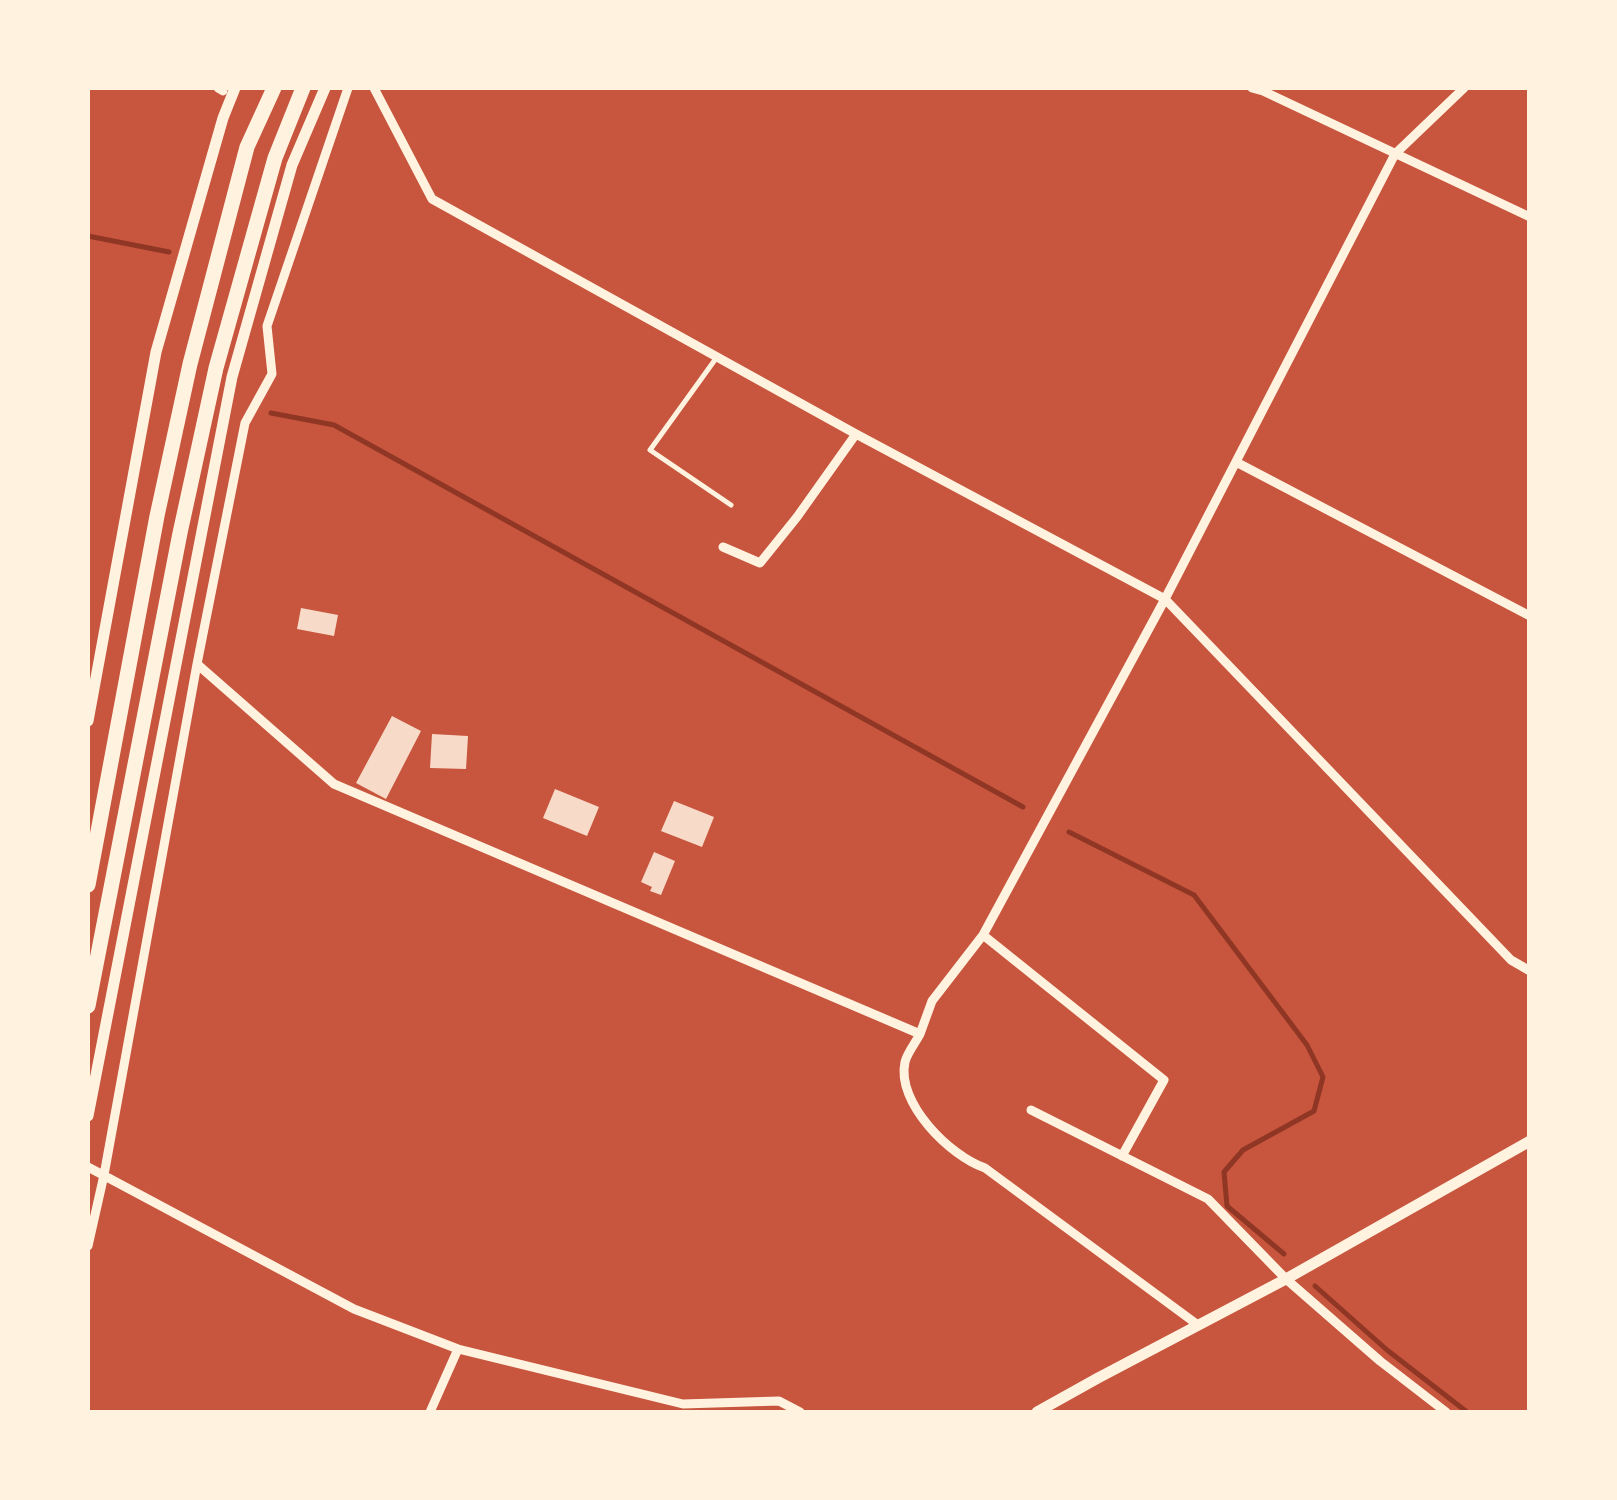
<!DOCTYPE html>
<style>
body{margin:0}
#map{position:relative;width:1617px;height:1500px;overflow:hidden;background:#c8553d;font-family:"Exo 2",sans-serif}
canvas{display:block}
.frame{position:absolute;inset:0;border:90px solid #fff3e0;pointer-events:none}
</style>
<div id="map">
<canvas width="1617" height="1500"></canvas>
<div class="frame"></div>
</div>
<script>
const ctx = document.querySelector('canvas').getContext('2d');
ctx.lineJoin = 'round';
function stroke(path, color, width, dash) { ctx.strokeStyle = color; ctx.lineWidth = width; ctx.lineCap = dash ? 'butt' : 'round'; ctx.setLineDash(dash || []); ctx.stroke(path); }
function fill(path, color) { ctx.fillStyle = color; ctx.fill(path, 'evenodd'); }
const stream = new Path2D(`
 M88 236 169 252
 M271 413 334 425 1023 807
 M1069 832 1194 895 1307 1045 1323 1077 1314 1111 1243 1150 1224 1172 1227 1206 1284 1254
 M1315 1286 1387 1350 1467 1412`);
const building = new Path2D(`
 M301 608 338 615 334 636 297 629Z
 M392 716 421 731 386 799 356 783Z
 M432 734 468 736 466 769 430 768Z
 M555 789 599 807 587 836 543 818Z
 M674 801 714 817 702 847 661 831Z
 M654 852 675 861 661 895 650 891 652 887 641 882Z`);
const service = new Path2D(`
 M717 357 650 450 731 505`);
const minor = new Path2D(`
 M218 88 223 91
 M374 88 432 199 856 434 1165 599 1511 960 1530 971
 M1252 88 1263 91 1530 217
 M1236 462 1530 616
 M723 547 760 563 797 517 856 434
 M197 664 334 784 920 1034C916 1042 907 1053 905 1062 896 1103 950 1156 985 1168L1198 1325
 M983 935 1164 1080 1122 1156
 M920 1034 932 1001 983 935 1165 599 1395 154 1464 88
 M1031 1110 1208 1199 1286 1279 1380 1361 1446 1412
 M88 1167 354 1309 458 1349 683 1404 779 1401 800 1412
 M88 1246 104 1175 197 664 245 423 272 374 267 326 348 88
 M430 1412 458 1349`);
const tertiary = new Path2D(`
 M88 721 156 352 223 118 235 88
 M88 1116 232 377 292 165 325 88
 M1037 1412 1098 1378 1286 1279 1530 1141`);
const trunk = new Path2D(`
 M88 885 157 516 190 364 247 147 274 88
 M88 1006 180 533 216 368 275 158 303 88`);
stroke(stream, '#8f3625', 5);
fill(building, '#f7dbc8');
stroke(service, '#fff3e0', 5);
stroke(minor, '#fff3e0', 9);
stroke(tertiary, '#fff3e0', 11);
stroke(trunk, '#fff3e0', 15);
</script>
